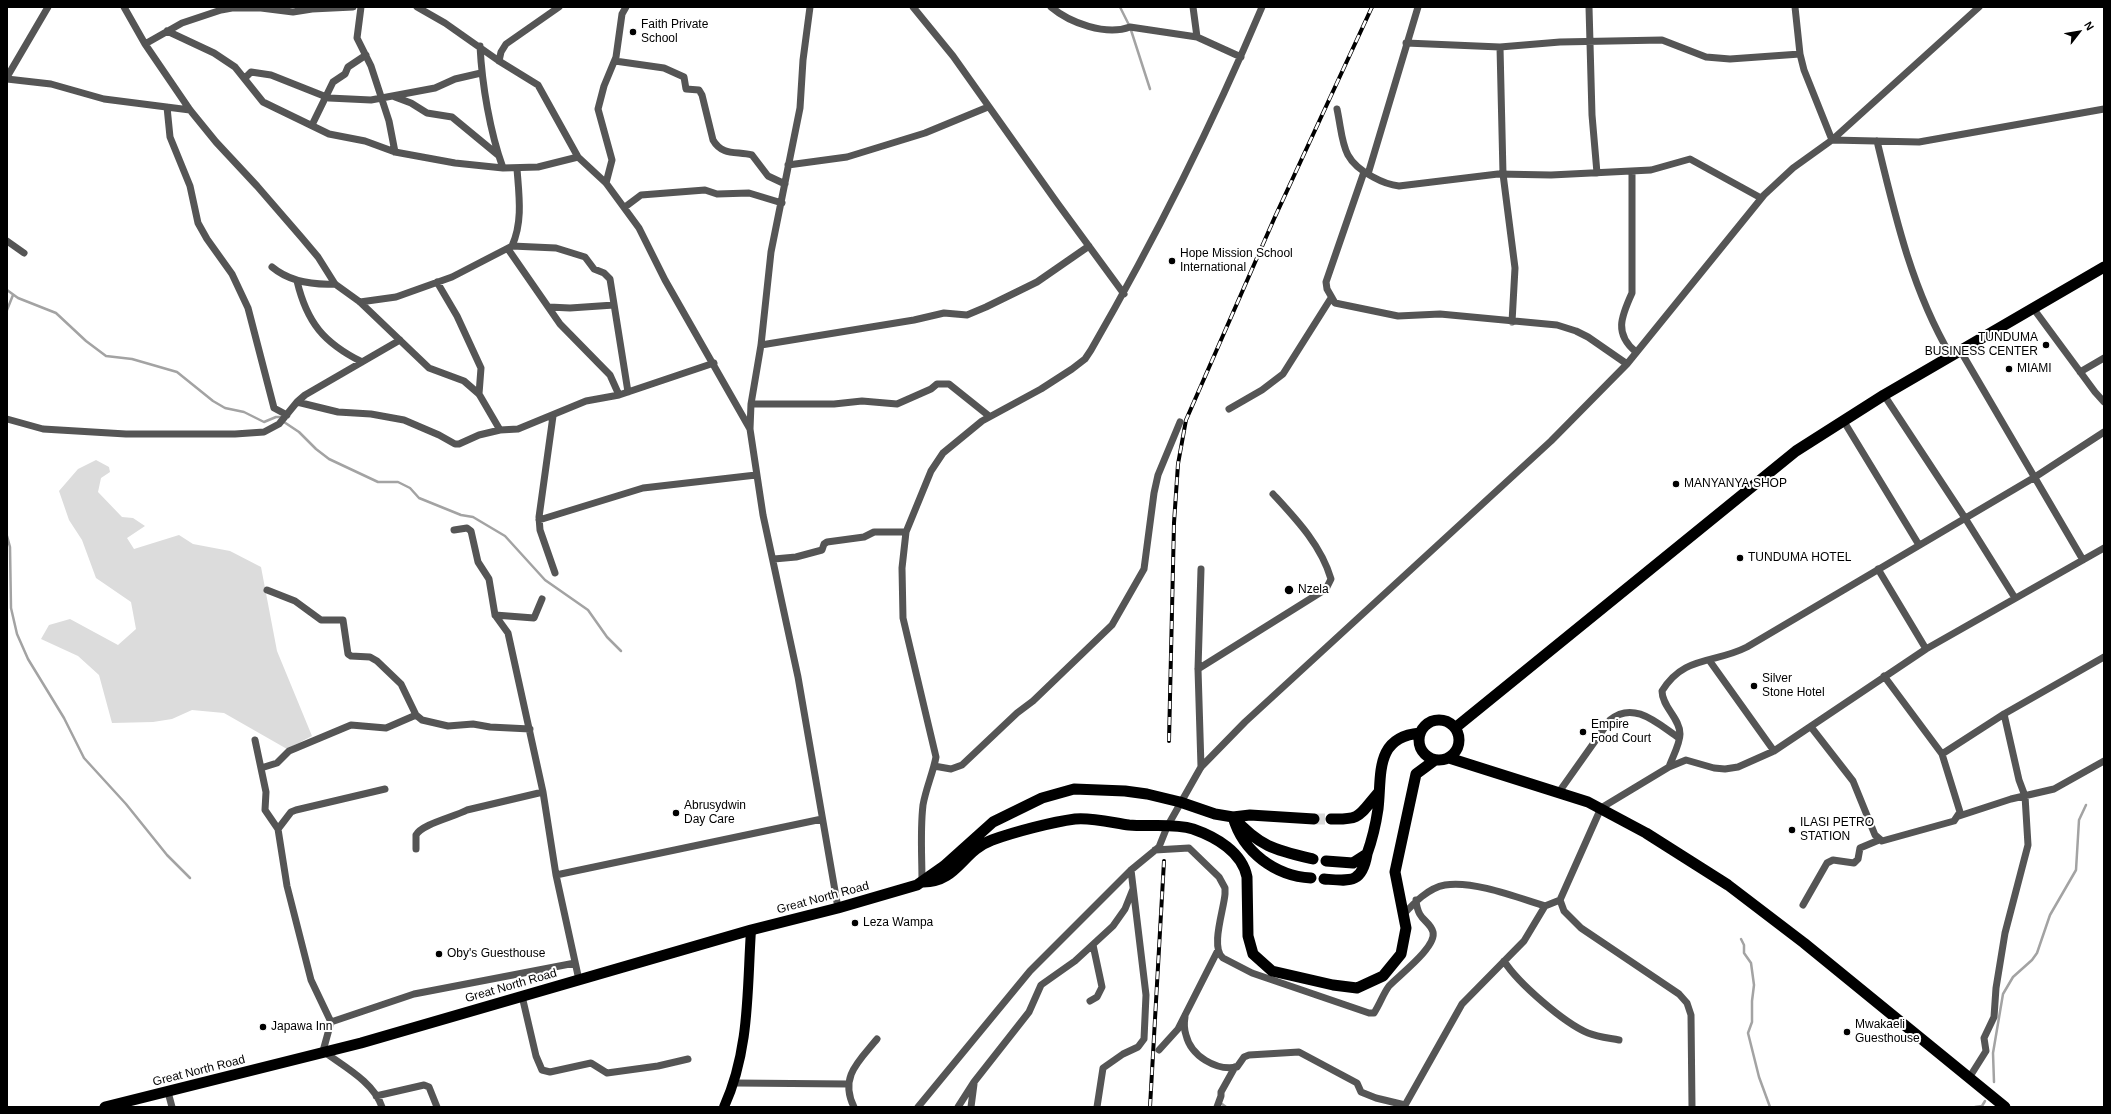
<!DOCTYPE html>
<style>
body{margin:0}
#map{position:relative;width:2111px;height:1114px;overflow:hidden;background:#fff;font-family:Arial,sans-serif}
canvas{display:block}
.frame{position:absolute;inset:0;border:8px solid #000;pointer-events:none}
.north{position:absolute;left:2059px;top:12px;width:40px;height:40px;-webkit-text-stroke:3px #fff;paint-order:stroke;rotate:59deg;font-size:11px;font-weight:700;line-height:16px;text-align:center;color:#000}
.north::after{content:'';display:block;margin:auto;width:14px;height:18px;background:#000;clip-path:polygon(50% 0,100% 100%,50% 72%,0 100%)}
</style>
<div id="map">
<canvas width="2111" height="1114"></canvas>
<div class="frame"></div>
<div class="north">N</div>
</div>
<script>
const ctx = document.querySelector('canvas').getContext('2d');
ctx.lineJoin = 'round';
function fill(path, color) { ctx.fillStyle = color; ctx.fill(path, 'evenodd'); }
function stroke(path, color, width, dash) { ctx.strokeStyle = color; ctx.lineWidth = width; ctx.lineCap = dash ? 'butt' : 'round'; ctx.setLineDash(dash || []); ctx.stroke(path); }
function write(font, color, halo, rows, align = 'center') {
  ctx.font = font + ' Arial,sans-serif'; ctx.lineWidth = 4; ctx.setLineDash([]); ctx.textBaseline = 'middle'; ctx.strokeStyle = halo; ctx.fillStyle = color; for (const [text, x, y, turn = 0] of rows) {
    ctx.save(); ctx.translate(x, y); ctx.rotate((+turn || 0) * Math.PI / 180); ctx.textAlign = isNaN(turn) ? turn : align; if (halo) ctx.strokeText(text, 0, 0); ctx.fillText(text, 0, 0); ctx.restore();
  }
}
const green = new Path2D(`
 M96 460 109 467 110 472 101 478 98 492 122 517 133 518 145 526 127 538 134 549 179 535 193 544 230 551 261 567 277 651 312 736 287 749 224 713 192 710 172 719 153 722 112 723 99 675 78 656 41 639 49 625 70 619 118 645 136 629 131 602 96 578 82 540 69 520 59 491 78 469Z`);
const stream = new Path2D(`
 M1120 7 1130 27 1150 89
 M7 290 18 298 56 313 86 341 106 356 132 359 177 372 213 401 225 408 244 412 264 422 276 417H281
 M7 310 13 295
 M284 422 299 432 316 449 329 459 378 482H398L410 488 419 498 461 515 473 517 505 536 545 580 588 610 607 637 621 651
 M7 536 10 547 11 608 17 634 28 659 64 718 84 758 126 804 167 855 190 878
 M1741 939 1744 945V953L1751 963 1754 985 1752 1001V1022L1748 1033 1759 1077 1770 1107
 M1994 1082 1993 1053 2003 994 2013 977 2032 960 2037 953 2050 915 2076 870 2079 820 2086 805
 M1222 1104 1226 1107
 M1975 1107 1982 1106 1985 1101`);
const trunkTunnel = new Path2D(`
 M1314 819H1331`);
const minor = new Path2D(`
 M124 7 145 44 190 110 216 142 257 186 302 238 318 257 335 284 360 302 429 368 464 381 479 394 500 430 518 429 586 401 619 395 714 363
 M361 7 357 38 371 66 389 121 395 152
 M417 7 445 23 499 61 538 85 578 157 606 183 639 228 665 280 750 429
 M810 7 803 60 800 108 771 252 761 345 751 404 750 429 763 515 798 677 838 908
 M913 7 953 56 1058 204 1124 294
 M1051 7C1070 23 1106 36 1130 27L1197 37
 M1193 7 1197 37 1241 57
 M1589 7 1592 115 1597 173
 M1795 7 1800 54 1804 70 1832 140 1919 142 2104 109
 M167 31 214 53 235 67 263 102 329 134 365 141 395 152 455 163 503 168 538 167 578 157
 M1406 43 1500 47 1560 42 1662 40 1706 57 1730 59 1800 54
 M145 44 182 23 221 10 232 8H261L293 12 312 9 353 7
 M480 46C482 85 490 132 503 168
 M1500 47 1503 174 1515 268 1512 322
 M499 61 501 52 506 44 559 7
 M615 61 664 68 684 77 686 89 699 90 702 95 713 140C722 156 737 151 752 155L768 176 785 184
 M7 77 48 7
 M245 78 251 72 271 75 329 98 371 100 435 88 455 79 481 73
 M7 79 51 84 104 99 190 110
 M395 97 411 103 427 113 452 117 498 155
 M167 107 170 137 190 186 198 223 207 239 232 274 248 308 274 408 287 415
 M1337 109C1344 142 1340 160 1373 177 1382 182 1389 185 1399 186L1498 174 1551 175 1651 170 1690 159 1761 198
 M312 125 333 82 345 74 348 67 366 55
 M1877 141C1895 216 1912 290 1951 356
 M788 165 847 157 925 133 988 107
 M1632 171V293C1621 317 1614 334 1636 352
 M1364 172 1326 282 1327 289 1335 303 1398 316 1440 314 1557 325 1576 331 1588 337 1627 364
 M1368 174 1418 7
 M606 183 612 160 598 109 604 86 616 57 622 14 626 7
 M625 207 641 195 705 190 717 194 749 193 782 203
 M7 241 24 253
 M512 246 556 248 585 257 594 269 604 273 610 279 628 392
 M508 249 560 324 610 375 619 395
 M272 267C290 282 313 285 335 284
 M297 281C307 323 324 343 362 362
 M437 282 457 316 481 368 479 394
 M360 302 396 297 452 277 512 246C523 222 519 195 517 169
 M549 307 570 308 614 305
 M2033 308 2095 392 2104 402
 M761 345 914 320 944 313 967 315 986 307 1037 282 1089 246
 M1960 350 2083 560
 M2080 372 2104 358
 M1884 395 1965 518 2015 598
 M297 402 338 412 371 414 404 420 439 435 455 444H459L479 435 500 430
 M751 404H834L862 401 897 404 931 389 937 384H949L989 416
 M1229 409 1262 390 1283 374 1331 298
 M553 416 539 517 540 530 555 573
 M7 419 43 429 126 434H235L264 432 279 424 297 402 305 395 400 340
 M1843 420 1919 545
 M539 520 643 488 756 475
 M454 530 467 528 471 531 478 562 489 579 495 615 508 633 543 792 556 875 579 980
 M774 559 796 557 822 550 824 544 827 542 864 537 874 532H906
 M1201 569 1198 669 1201 767
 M1878 569 1926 649
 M267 590 295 601 321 620H343L348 654 351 656 370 657 377 661 401 684 416 715 422 720 448 726 473 724 490 727 530 729
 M495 615 534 618 542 599
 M1709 660 1774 751
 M1198 669 1326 589 1331 579C1321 545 1296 519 1273 494
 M1811 727 1853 781 1875 835 1882 841 1954 821 1960 812 1942 754 1884 676
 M255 740 266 792 265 810 278 829 287 886 311 980 331 1022 323 1051C343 1066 374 1082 382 1107
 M1942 754 2004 714 2104 657
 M934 766 951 769 962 765 1017 713 1033 701 1112 625 1144 569 1154 493 1158 475 1180 422
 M1669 767C1672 758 1680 744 1680 734 1680 718 1662 707 1662 691 1684 655 1714 664 1747 647L2035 477 2104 432
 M261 768 277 763 289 751 351 725 386 728 416 715
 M1559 792 1610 720C1634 700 1658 724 1679 738
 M1959 816 2011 799 2054 789 2104 761
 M278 829 291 812 296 810 385 789
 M416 849V835C422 824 454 817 467 810L543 792
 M1155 850 1189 848 1219 877 1225 888V894C1224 909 1210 948 1223 958L1252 973 1369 1013H1374C1380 1004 1383 994 1389 986 1398 976 1437 947 1433 932 1429 919 1418 922 1416 900
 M556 875 822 819
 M922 882C922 857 920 830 923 805 926 788 933 773 936 757L903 618 902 568 906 532 931 471 943 453 982 421 1041 389 1072 369 1085 359 1091 350C1155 239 1212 125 1262 7
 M1803 905 1827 863 1833 860 1854 863 1858 859 1860 848 1879 840
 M1403 915C1414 903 1428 888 1445 885 1473 880 1519 898 1545 906
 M1504 961C1518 983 1564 1023 1588 1033 1598 1037 1609 1038 1619 1040
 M522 996 536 1056 542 1070 550 1072 591 1063 607 1073 658 1066 688 1059
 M1090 1001 1097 997 1102 987 1093 945
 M1185 1017C1184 1023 1184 1029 1186 1035 1191 1056 1216 1071 1237 1067L1244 1057 1249 1055 1299 1052 1357 1083 1361 1092 1376 1098 1405 1105
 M331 1022 414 994 575 963
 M1159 1050 1178 1029 1217 952
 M1969 1078 1986 1051 1984 1038 1994 1017 1996 988 2005 933 2028 845 2025 796 2019 780 2004 714
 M735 1083 848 1084
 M168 1092 172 1107
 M376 1096 424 1085 429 1087 437 1107
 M854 1107C839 1077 859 1061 877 1039
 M918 1107 1030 971 1131 870 1159 847 1167 827 1201 767 1245 722 1551 441 1627 364 1764 195 1793 168 1832 140 1979 7
 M958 1107 974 1082 1029 1012 1041 985 1075 961 1113 926 1125 909 1133 889
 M971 1107 974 1084
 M1097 1107 1103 1068 1123 1054 1138 1047 1144 1039 1146 995 1131 870
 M1217 1107 1221 1096V1092L1235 1067
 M1404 1107 1462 1004 1524 941 1545 906 1560 900
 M1692 1107 1691 1015 1687 1003 1679 994 1581 928 1564 911 1560 900 1601 808 1669 767 1686 760 1714 768 1725 769 1738 767 1774 751 1926 649 2104 548`);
const primary = new Path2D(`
 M724 1107C750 1050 747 990 751 930`);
const trunk = new Path2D(`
 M1419 740a20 20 0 1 1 40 0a20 20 0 1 1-40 0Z
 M1455 728 1796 451 1884 395 2104 267
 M1449 758 1588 802 1646 833 1728 885 1804 943 2005 1107
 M1331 819C1362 820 1359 815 1378 793
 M1326 861 1353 863 1367 854C1372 840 1376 823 1378 809 1382 775 1374 737 1420 733
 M1311 878C1275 876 1243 852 1233 817L1250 815 1314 819
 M1324 879C1350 881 1362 884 1367 854
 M922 882C957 883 962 851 992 840 1014 832 1052 822 1075 819 1090 817 1114 823 1129 825 1150 827 1173 823 1193 829 1216 837 1242 852 1247 877L1248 936 1253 954 1272 971 1333 985 1357 988 1383 976 1401 954 1406 928 1395 872 1416 774 1435 760
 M105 1107 361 1043 751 930 838 908 917 885 944 866 993 822 1042 798 1074 789 1125 791 1147 794 1180 802 1215 814 1233 817C1260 847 1275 850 1313 859`);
const rail = new Path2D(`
 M1169 741 1174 523 1178 464 1186 420 1274 219 1372 7
 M1150 1107 1164 861`);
const markers = [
 [633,32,4,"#000"],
 [1172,261,4,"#000"],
 [2046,345,4,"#000"],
 [2009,369,4,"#000"],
 [1676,484,4,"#000"],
 [1740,558,4,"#000"],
 [1289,590,5,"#000"],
 [1754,686,4,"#000"],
 [1583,732,4,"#000"],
 [676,813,4,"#000"],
 [1792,830,4,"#000"],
 [855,923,4,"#000"],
 [439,954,4,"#000"],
 [263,1027,4,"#000"],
 [1847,1032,4,"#000"]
];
const poiNames = [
 ["Faith Private",641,25],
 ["School",641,39],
 ["Hope Mission School",1180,254],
 ["International",1180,268],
 ["TUNDUMA",2038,338,"right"],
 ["BUSINESS CENTER",2038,352,"right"],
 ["MIAMI",2017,369],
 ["MANYANYA SHOP",1684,484],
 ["TUNDUMA HOTEL",1748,558],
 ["Nzela",1298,590],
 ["Silver",1762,679],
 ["Stone Hotel",1762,693],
 ["Empire",1591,725],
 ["Food Court",1591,739],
 ["Abrusydwin",684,806],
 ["Day Care",684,820],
 ["ILASI PETRO",1800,823],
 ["STATION",1800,837],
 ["Leza Wampa",863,923],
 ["Oby's Guesthouse",447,954],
 ["Mwakaeli",1855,1025],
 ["Guesthouse",1855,1039],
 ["Japawa Inn",271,1027]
];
const streetNames = [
 ["Great North Road",823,898,-15],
 ["Great North Road",511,986,-16],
 ["Great North Road",199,1071,-14]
];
fill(green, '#dcdcdc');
stroke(stream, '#a3a3a3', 2.5);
stroke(trunkTunnel, '#d9d9d9', 11, [11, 5.5]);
stroke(minor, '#555', 7);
stroke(primary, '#000', 10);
stroke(trunk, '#000', 11);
stroke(rail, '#000', 4);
stroke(rail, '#fff', 2.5, [8]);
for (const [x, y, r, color] of markers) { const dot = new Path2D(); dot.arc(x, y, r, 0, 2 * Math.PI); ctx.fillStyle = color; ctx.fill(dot); stroke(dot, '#fff', 1.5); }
write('12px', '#000', '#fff', poiNames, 'left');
write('12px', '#000', '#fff', streetNames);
</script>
